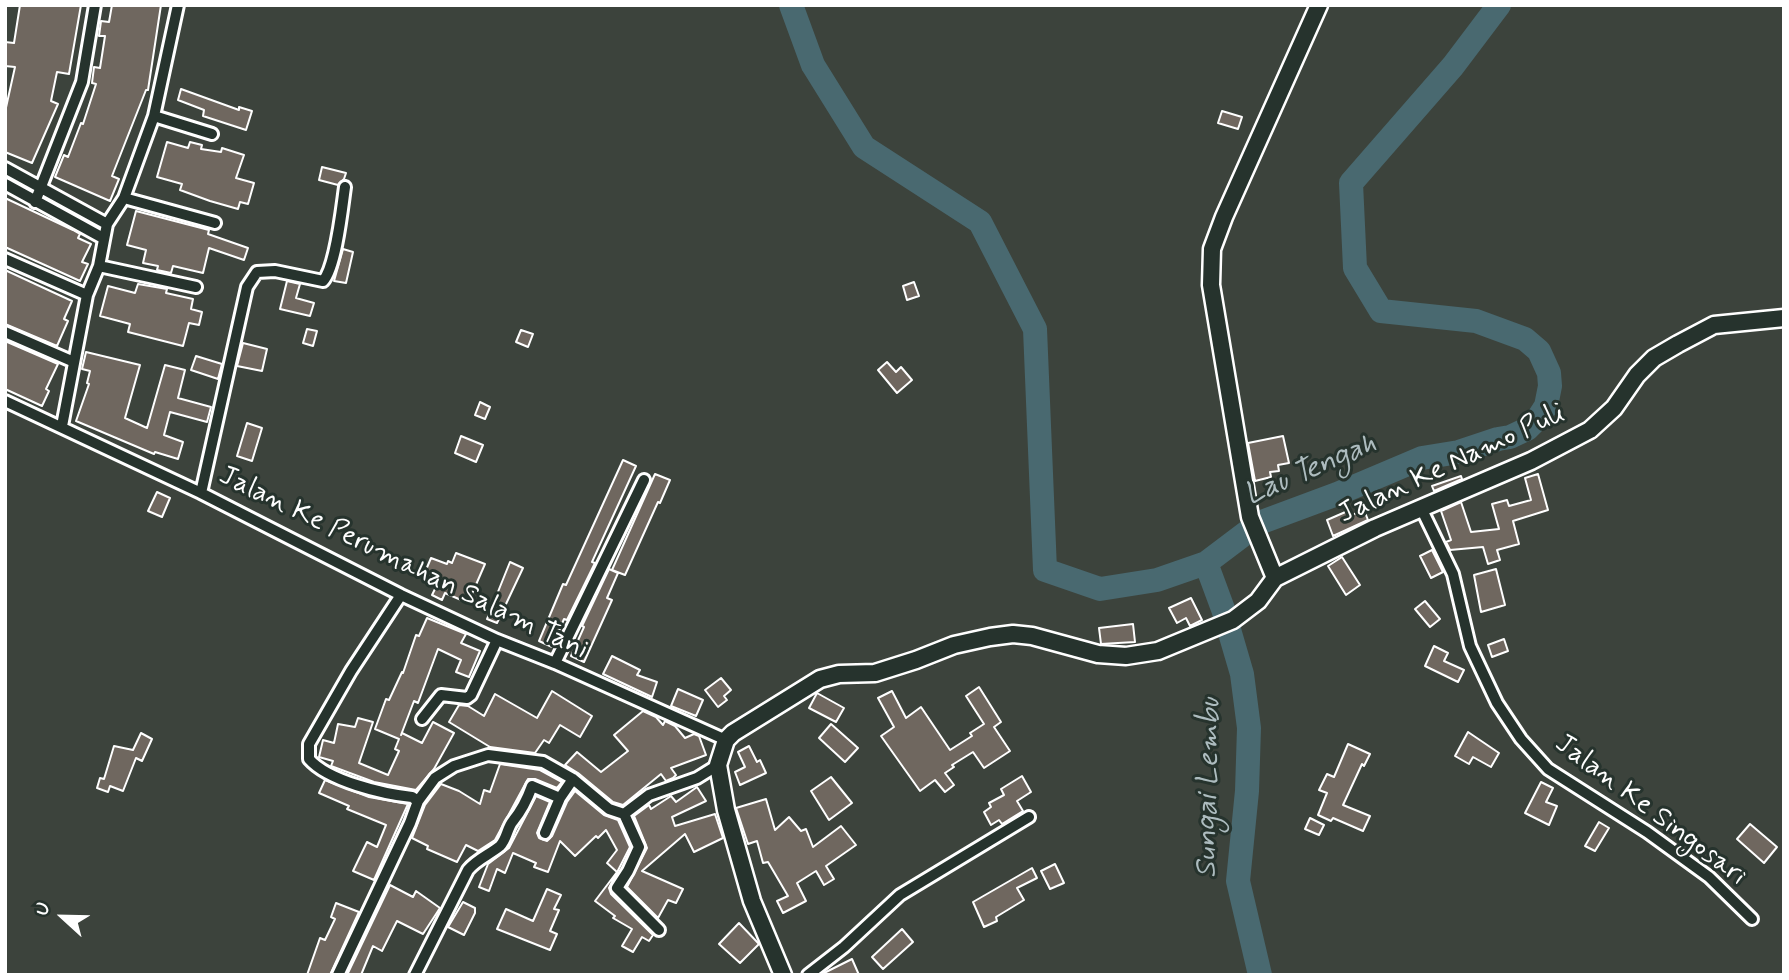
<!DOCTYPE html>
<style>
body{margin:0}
#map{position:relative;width:1789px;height:980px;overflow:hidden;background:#3c433c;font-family:Mynerve,sans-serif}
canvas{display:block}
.frame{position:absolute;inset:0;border:7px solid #fff;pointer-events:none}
.north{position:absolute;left:28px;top:882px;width:70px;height:70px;-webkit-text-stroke:5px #26332d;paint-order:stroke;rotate:292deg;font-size:19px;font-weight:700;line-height:28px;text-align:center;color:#fff}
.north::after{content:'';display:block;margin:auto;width:24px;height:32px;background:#fff;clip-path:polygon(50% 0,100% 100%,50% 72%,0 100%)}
</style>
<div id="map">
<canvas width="1789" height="980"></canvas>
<div class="frame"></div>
<div class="north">U</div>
</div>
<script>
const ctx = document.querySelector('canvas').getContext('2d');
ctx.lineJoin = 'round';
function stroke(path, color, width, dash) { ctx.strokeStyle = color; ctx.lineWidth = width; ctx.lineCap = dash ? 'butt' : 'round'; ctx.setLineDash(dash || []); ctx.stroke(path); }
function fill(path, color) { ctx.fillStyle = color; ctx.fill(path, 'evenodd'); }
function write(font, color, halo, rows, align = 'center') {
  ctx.font = font + ' Mynerve,sans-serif'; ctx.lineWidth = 6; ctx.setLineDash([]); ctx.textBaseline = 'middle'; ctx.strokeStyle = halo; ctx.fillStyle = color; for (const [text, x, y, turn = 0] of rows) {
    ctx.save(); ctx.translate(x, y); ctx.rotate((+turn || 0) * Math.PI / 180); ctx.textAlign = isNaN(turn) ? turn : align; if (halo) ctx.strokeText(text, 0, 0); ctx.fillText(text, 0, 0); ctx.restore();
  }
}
const river = new Path2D(`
 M791 5 813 65 864 147 980 222 1035 329 1045 570 1100 589 1157 580 1206 563 1259 523 1337 494 1422 458 1459 452 1498 439 1510 437 1527 429 1539 417 1546 406 1550 386 1549 373 1539 351 1525 339 1476 321 1381 311 1355 268 1351 183 1453 66 1499 5
 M1206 563 1223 609 1242 674 1249 728 1247 791 1238 881 1260 975`);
const building = new Path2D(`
 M20 5H81L69 74 57 72 51 101 58 104 32 163 5 152V112L15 67 5 66V42L14 43Z
 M112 5H161L148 90H146L112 176 119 179 110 201 55 177 64 155 68 157 81 123 83 124 96 84 92 83 94 67 100 68 105 36H99L101 21 109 22Z
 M181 89 239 110V107L252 111 246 130 203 116 204 110 178 100Z
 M1222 111 1242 117 1238 129 1218 123Z
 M167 142 188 148 190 142 202 145 201 149 221 152 222 148 244 155 236 178 254 183 248 204 240 202 238 209 210 201 180 190 182 184 157 177Z
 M322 167 346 173 344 179 338 185 319 180Z
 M5 198 73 230 80 234 78 238 91 244 82 262 88 264 80 281 5 247Z
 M136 211 209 230 208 234 248 248 244 260 209 248 203 273 173 266 171 273 157 270 158 266 143 263 146 250 127 245Z
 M343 249 353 252 346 283 334 281Z
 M5 270 72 301 64 319 68 321 57 346 5 324Z
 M287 281 300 284 296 298 314 303 310 316 280 309Z
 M914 282 919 296 907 300 903 286Z
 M138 284 167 289 166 293 193 299 191 309 202 312 199 325 189 323 183 346 128 332 130 324 100 316 108 286 135 293Z
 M307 329 317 331 313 346 303 343Z
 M521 330 533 334 528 347 516 342Z
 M5 341 58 364 46 389 49 391 42 406 5 389Z
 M243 343 267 349 262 371 237 366Z
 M86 352 140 365 125 418 147 428 165 365 185 370 178 398 211 407 207 422 170 412 164 435 183 442 178 459 155 452 154 454 76 421 89 384 87 383 90 371 82 369Z
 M196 356 222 364 218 379 191 370Z
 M887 362 896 372 901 367 912 380 897 393 878 370Z
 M480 402 490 407 485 419 475 415Z
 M247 423 262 428 252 461 237 456Z
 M461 436 483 445 476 462 455 453Z
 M1283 436 1289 463 1278 465 1279 471 1270 472 1271 477 1255 481 1248 443Z
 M623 460 636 466 592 562 595 563 567 620 564 619 552 647 539 641 563 584 566 585Z
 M655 474 670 480 660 503 658 502 625 575 612 570Z
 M1538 474 1548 510 1513 521 1519 544 1497 550 1500 560 1488 564 1483 547 1450 550 1446 542 1451 540 1441 511 1461 502 1471 532 1499 529 1492 504 1507 500 1509 506 1531 500 1525 478Z
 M1461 476 1462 479 1434 491 1432 486Z
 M157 492 170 498 162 517 148 511Z
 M1350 510 1352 515 1364 510 1368 520 1333 536 1327 520Z
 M1432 550 1443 572 1431 578 1420 556Z
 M456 553 485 564 468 603 445 593 442 600 432 595 438 583 423 577 431 558 447 564 448 561 452 563Z
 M1342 557 1360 585 1346 595 1328 566Z
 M510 562 523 568 497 623 487 619Z
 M609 569 618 573 607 598 612 600 584 662 571 656 584 627 582 626Z
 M1496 569 1505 605 1481 612 1474 575Z
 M1191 598 1202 620 1190 626 1186 618 1177 623 1169 608Z
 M1425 601 1440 619 1430 627 1415 609Z
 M427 618 466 634 461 643 480 651 469 677 456 672 461 660 438 649 418 703 414 701 401 735 402 733 422 743 433 722 454 733 434 769 416 790 374 782 331 766 333 761 319 757 323 740 334 743 338 724 355 727 358 718 373 722 359 763 388 775 399 751 395 749 399 739 375 729 386 699 389 700 402 672 403 673 416 635 419 636Z
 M1133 624 1135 642 1101 644 1099 628Z
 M1504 639 1508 651 1492 657 1488 645Z
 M1434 646 1448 653 1444 661 1464 670 1458 682 1425 666Z
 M612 656 640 670 637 675 657 682 652 697 603 674Z
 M721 678 731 690 724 696 727 700 718 707 705 690Z
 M979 687 1001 722 994 727 1010 751 984 768 973 752 952 765 954 767 945 773 954 785 945 792 935 780 920 791 881 736 894 727 878 698 892 691 906 718 921 707 950 750 972 736 970 733 984 724 966 696Z
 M678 689 703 700 696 716 671 706Z
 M552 691 592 716 580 737 560 725 549 743 544 740 535 753 490 747 449 722 459 705 468 706 484 716 495 694 537 718Z
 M817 693 844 708 836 722 809 708Z
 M643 711 656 717 663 725 665 721 675 726 685 738 694 734 699 736 706 755 671 768 676 775 673 778 666 781 661 774 623 805 613 802 578 773 565 765 577 752 601 772 628 751 614 735Z
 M831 724 858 748 845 762 819 738Z
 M1468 732 1499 753 1491 767 1473 757 1469 764 1455 756Z
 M141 733 152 739 142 761 136 758 123 791 110 786 108 792 97 788 100 778 104 779 114 746 133 750Z
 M1348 744 1370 754 1364 766 1362 764 1343 805 1370 816 1363 831 1333 818 1331 821 1318 815 1327 793 1319 790 1327 774 1334 777Z
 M749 746 757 762 760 760 766 773 740 785 735 772 745 767 738 752Z
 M500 764 540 770 562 782 557 788 535 779H528L495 840 478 851 466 845 457 862 427 849 428 846 412 838 425 805 441 784 459 791 480 804 484 790 490 792Z
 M1022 776 1031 792 1017 801 1023 811 1002 824 999 820 991 825 984 812 991 807 989 803 1004 795 1001 789Z
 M831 777 852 803 829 820 811 791Z
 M325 780 369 797 408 804 374 880 353 871 367 842 377 847 386 825 347 809 349 806 319 793Z
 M1541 782 1553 788 1546 802 1557 806 1549 825 1525 813Z
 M697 787 706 801 672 817 675 826 715 814 723 838 694 852 685 834 642 871 683 889 676 903 668 900 658 918 627 887 647 848 634 816 649 805 651 809 671 796 676 802Z
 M575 791 604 815 618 820 630 847 609 888 611 894 653 935 649 941 642 937 633 952 622 946 632 929 613 918 615 916 595 901 617 872 607 863 617 850 606 830 598 838 596 836 575 856 560 841 548 872 534 867 536 863 513 853 505 873 497 869 489 891 479 887 488 864 509 848 536 796 550 802 537 833 539 838 547 841 552 836 567 802Z
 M766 799 775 830 789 817 801 831 806 829 813 847 841 826 856 845 826 866 834 879 824 885 816 871 797 883 806 901 783 913 777 901 788 896 768 862 763 863 757 841 748 844 736 808Z
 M1310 818 1324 825 1319 835 1305 829Z
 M1599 822 1609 828 1595 851 1585 846Z
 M1750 824 1777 847 1764 863 1737 839Z
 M1055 864 1064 883 1050 889 1041 871Z
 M1032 868 1037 878 1017 888 1024 900 996 917 997 921 984 927 973 902Z
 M390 885 413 897 416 891 440 908 423 934 397 921 382 951 373 946 361 975H347Z
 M547 889 561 895 554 909 559 910 550 931 557 934 550 950 497 929 506 909 533 921Z
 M463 902 475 908V913L464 935 448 927Z
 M336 903 359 912 330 975H307L320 938 325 940 335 919 331 917Z
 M739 923 759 944 740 963 719 944Z
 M902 929 913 942 883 969 872 957Z
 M852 959 859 975H821L824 973Z`);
const street = new Path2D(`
 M154 116 212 134
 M5 168 107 224
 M5 184 103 238
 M124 198 215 223
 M35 202 82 82 95 5
 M5 259 87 295
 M99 266 196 287
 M5 332 74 362
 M5 401 201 493 401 595 497 640 555 663 726 740
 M62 426 87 295 99 266 107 224 124 198 154 116 178 5
 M201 493 247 287 257 272 275 271 323 281C336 267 342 208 345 187
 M1422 510 1453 574 1470 646 1497 703 1521 739 1548 769 1647 832 1709 877 1752 919
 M555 663 644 480
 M422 719 441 695 467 698 471 695 497 640
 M418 801 435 778 454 766 488 755 543 762 573 779 609 809 624 814 649 795 697 778 718 765
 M624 814 639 847 628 871 617 888 659 930
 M545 833 560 798 573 779
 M338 975 410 823 418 801 412 797C383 794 328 781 309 759V744L351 671 401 595
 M415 975 468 870C477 859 489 855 500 846 507 839 507 828 513 821 522 810 527 800 532 786L560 798
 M808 975 844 947 900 895 1029 817`);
const secondary = new Path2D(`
 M1275 578 1250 517 1211 285 1212 249 1224 217 1319 5
 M783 975 752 901 726 810 718 765 726 740 733 733 820 679 839 674 875 673 916 660 954 645 990 637 1013 634 1032 636 1098 654 1126 656 1158 651 1233 620 1258 601 1275 578 1375 528 1531 461 1590 430 1614 408 1637 375 1654 358 1678 344 1714 325 1784 318`);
const streetNames = [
 ["Jalan Ke Namo Puli",1452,465,-25],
 ["Jalan Ke Perumahan Salam Tani",403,564,26],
 ["Jalan Ke Singosari",1650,811,37]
];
const waterNames = [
 ["Lau Tengah",1311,471,-23],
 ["Sungai Lembu",1210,788,-89]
];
stroke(river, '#496970', 24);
fill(building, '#6f675f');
stroke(building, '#fff', 2);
stroke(street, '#fff', 16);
stroke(secondary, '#fff', 21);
stroke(street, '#26332d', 10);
stroke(secondary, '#26332d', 16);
write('28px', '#fff', '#26332d', streetNames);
write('italic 30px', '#adbcbf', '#26332d', waterNames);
</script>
